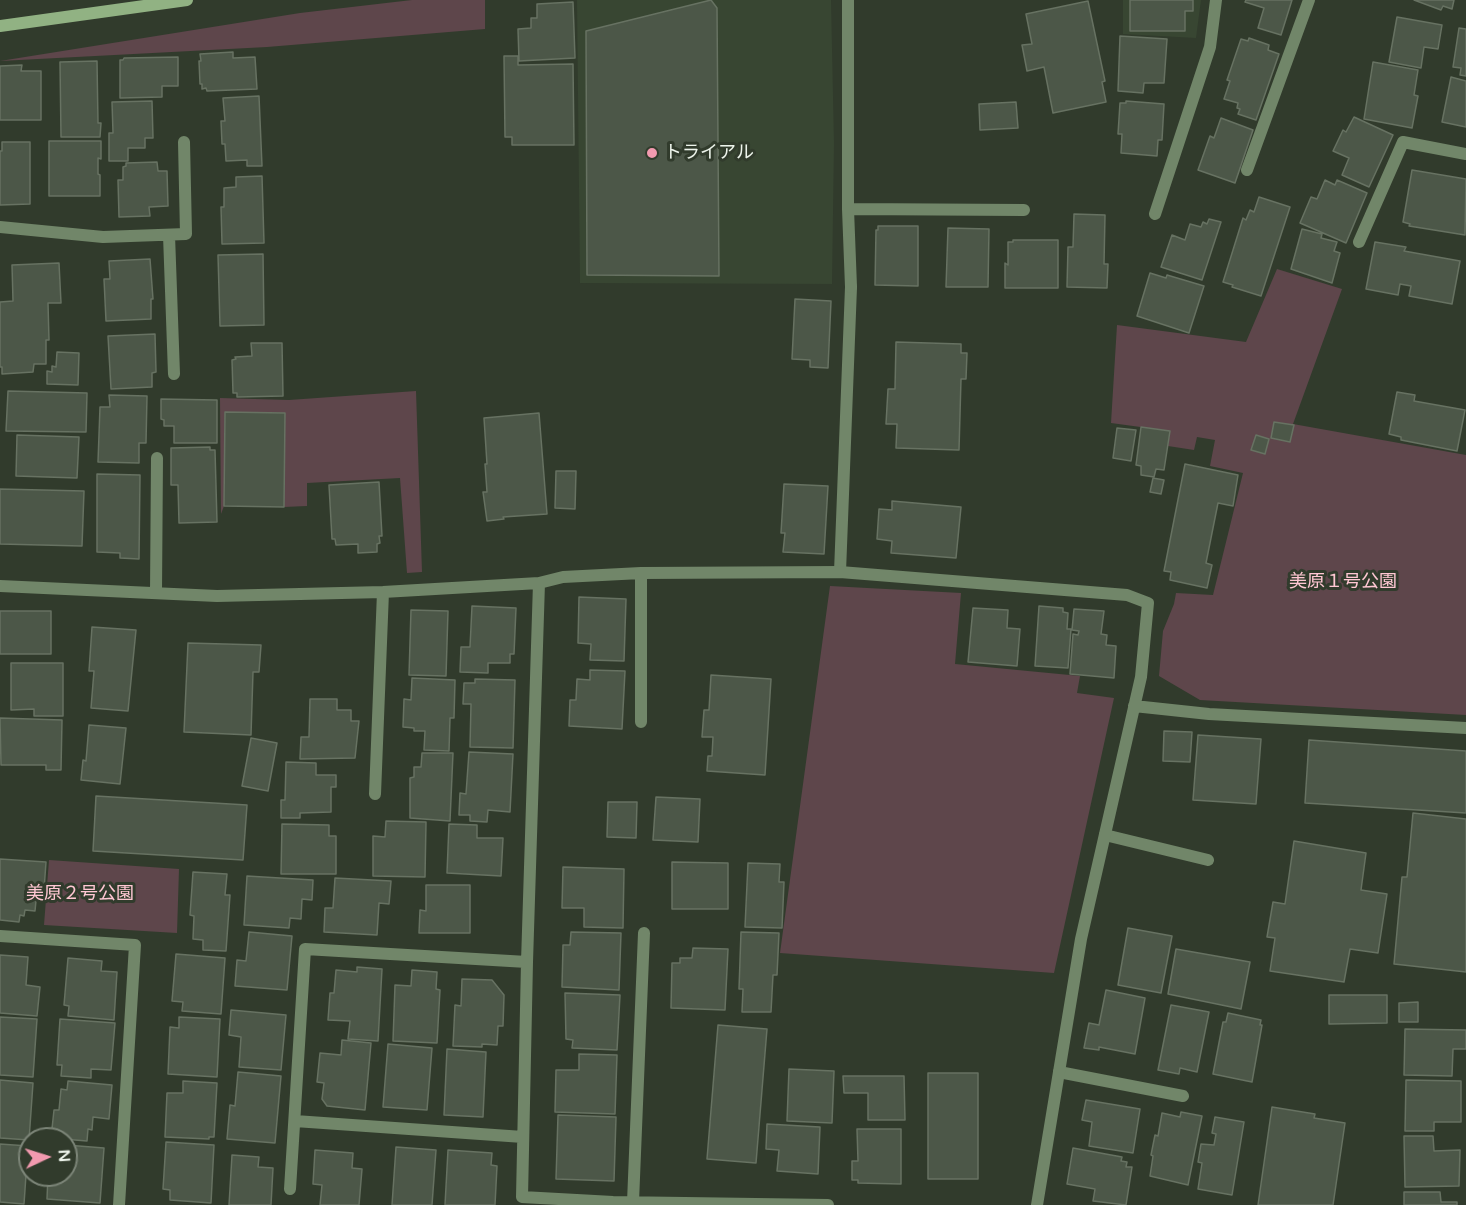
<!DOCTYPE html>
<meta charset="utf-8">
<style>
body{margin:0}
#map{position:relative;width:1466px;height:1205px;overflow:hidden;background:#313b2c;font-family:"Varela Round",sans-serif}
canvas{display:block}
.north{position:absolute;left:18px;top:1127px;width:60px;height:60px;box-sizing:border-box;background:#313b2c;border:2px solid #7c8578;border-radius:50%;rotate:86deg;font-size:16px;font-weight:700;line-height:24px;text-align:center;color:#edf4eb}
.north::after{content:'';display:block;margin:auto;width:21px;height:27px;background:#f29aaf;clip-path:polygon(50% 0,100% 100%,50% 72%,0 100%)}
</style>
<div id="map">
<canvas width="1466" height="1205"></canvas>
<div class="north">N</div>
</div>
<script>
const ctx = document.querySelector('canvas').getContext('2d');
ctx.lineJoin = 'round';
function fill(path, color) { ctx.fillStyle = color; ctx.fill(path, 'evenodd'); }
function stroke(path, color, width, dash) { ctx.strokeStyle = color; ctx.lineWidth = width; ctx.lineCap = dash ? 'butt' : 'round'; ctx.setLineDash(dash || []); ctx.stroke(path); }
function write(font, color, halo, rows, align = 'center') {
  ctx.font = font + ' "Varela Round","Noto Sans JP",sans-serif'; ctx.lineWidth = 6; ctx.setLineDash([]); ctx.textBaseline = 'middle'; ctx.strokeStyle = halo; ctx.fillStyle = color; for (const [text, x, y, turn = 0] of rows) {
    ctx.save(); ctx.translate(x, y); ctx.rotate((+turn || 0) * Math.PI / 180); ctx.textAlign = isNaN(turn) ? turn : align; if (halo) ctx.strokeText(text, 0, 0); ctx.fillText(text, 0, 0); ctx.restore();
  }
}
const built = new Path2D(`
 M577 0H831L834 144 832 284 580 283Z
 M1123 0H1201L1196 38 1123 34Z`);
const green = new Path2D(`
 M412 0H485V29L267 47 0 61 300 13Z
 M1277 269 1342 289 1293 424 1466 455V715L1200 700 1159 676 1163 631 1174 604 1176 593 1213 595 1243 473 1210 466 1215 440 1197 437 1194 450 1168 446 1170 431 1111 423 1117 325 1246 342Z
 M416 391 422 572 407 573 400 478 307 483V506L284 507V413L225 412 224 506 221 514 220 398 289 400Z
 M830 586 961 593 955 664 1080 676 1077 693 1114 698 1054 973 780 953Z
 M49 860 179 869 177 933 44 925Z`);
const building = new Path2D(`
 M711 0 717 8 719 276 587 275 586 31Z
 M1130 0H1193V11H1185V31H1130Z
 M1246 0H1292L1281 35 1258 28 1264 8 1245 2Z
 M1414 0H1454L1452 9 1443 6 1441 10Z
 M1088 1 1105 81 1102 82 1106 102 1053 113 1044 67 1027 71 1022 45 1032 44 1026 14Z
 M573 2 575 58 519 61 518 29 531 28V18H537V4Z
 M1397 17 1442 25 1438 49 1424 47 1421 68 1389 62Z
 M1459 28 1466 29V76L1460 75 1461 68 1453 67Z
 M1120 36 1167 39 1164 83H1144L1143 93 1118 91Z
 M1249 38 1269 45 1268 50 1279 54 1256 120 1238 114 1240 109 1237 108 1238 103 1224 99 1230 81 1227 80 1241 39 1248 41Z
 M233 52V58L255 57 257 89 207 91 206 88 202 89V84H200L199 61H201L200 54Z
 M504 56H518V65L573 64 574 145H512V137H505Z
 M178 57V86H162V97L120 98V60H123L124 58Z
 M97 61 98 123H101L100 137H61L60 62Z
 M1373 62 1418 70 1414 95 1418 96 1412 128 1364 119Z
 M22 65 21 71H41V120H0V66Z
 M1451 77 1466 81V127L1442 122Z
 M259 96 262 166H247V160L226 161 225 144H222L221 121H225L223 98Z
 M152 101 153 138H145V148H128V161H109V133H113L112 102Z
 M1126 101 1164 104 1162 140H1158L1157 156 1121 153 1122 134H1118L1120 103H1126Z
 M1016 102 1018 128 980 130 979 104Z
 M1354 117 1393 135 1369 187 1342 175 1349 158 1333 151 1343 130 1346 132Z
 M1221 118 1253 130 1235 183 1198 170 1210 136 1214 138Z
 M49 141H101V159L98 158V174L100 175V196H49Z
 M2 142H30V204L0 205V151H2Z
 M157 162 158 171H167L168 206 149 207 150 216 119 217 118 180H123V167L126 166V163Z
 M1412 170 1466 179 1465 235 1409 226 1410 224 1403 222Z
 M262 176 264 243 222 244 221 207H224V188L236 187V177Z
 M1325 180 1335 185 1337 180 1367 193 1346 243 1300 223 1311 197 1317 199Z
 M1259 197 1290 207 1261 296 1232 287 1233 285 1223 282 1243 218 1246 220 1250 210 1254 212Z
 M1074 214 1105 215 1104 264H1108L1107 288 1067 287 1068 247H1073Z
 M1209 219 1221 222 1202 280 1161 267 1172 235 1185 240 1190 224 1201 227 1203 222 1207 224Z
 M878 226H918V286L875 285 876 230H878Z
 M948 228 989 229 988 287H946Z
 M1302 229 1322 234 1321 238 1337 242 1334 251 1340 253 1332 283 1291 269Z
 M1013 240H1058V288H1005V263L1008 265V242H1013Z
 M1375 242 1406 247 1404 251 1460 261 1452 304 1409 296 1411 286 1400 284 1398 295 1366 289Z
 M263 254 264 325 220 326 218 255Z
 M150 259 153 299H151V319L106 321 104 279H110L109 261Z
 M59 263 61 303H48L49 340H46V364H34L33 372 2 374V367H0V302L13 301 12 265Z
 M1150 273 1166 278 1167 275 1204 286 1189 333 1137 316Z
 M795 299 831 301 828 368 810 367V360L792 359Z
 M155 334 156 372 152 373V387L111 389 108 336Z
 M896 342 961 344V353H967L966 379H961L959 450 896 448 897 424H886L888 389H895Z
 M251 343H282L283 396 237 397V393H233L232 360 236 359 235 357 252 356Z
 M57 352 79 353 78 385 47 384V371L52 372V366L56 367Z
 M8 391 87 393 86 432 6 431Z
 M1397 392 1415 395 1414 401 1465 410 1457 451 1401 440V437L1389 434Z
 M109 395 147 396 146 443H139V463L98 462 100 407H110Z
 M161 399 217 400V443H174V426H164V420L161 419Z
 M225 412 285 413 284 507 224 506Z
 M539 413 547 514 503 517 504 519 487 521 483 492H487L485 464H487L484 418Z
 M1274 422 1294 425 1290 442 1271 438Z
 M1141 427 1170 431 1164 470 1156 469 1154 477 1141 475V466L1136 465Z
 M1117 428 1136 430 1131 461 1113 458Z
 M17 435 79 437 77 478 16 476Z
 M1256 435 1269 439 1265 454 1251 450Z
 M210 447V450H215L217 522 179 523 178 485H171V448Z
 M1185 464 1238 475 1233 506 1218 503 1206 563 1212 565 1207 588 1170 580 1171 572 1164 571Z
 M556 471H576L575 509 555 508Z
 M97 474 140 475 139 559 120 558V553L97 552Z
 M1153 478 1164 480 1161 494 1150 492Z
 M379 482 382 536H379L380 543 377 544V552L358 553V544L336 545 335 539H332L329 485Z
 M784 484 828 486 824 554 783 552 785 533H781Z
 M0 489 84 491 82 546 0 544Z
 M892 501 961 507 956 558 891 553 892 541 877 539 879 509 892 510Z
 M579 597 626 599 624 661 590 660 591 644 578 643Z
 M472 606 516 608 514 654H510V663H488V673L460 672 461 647H470Z
 M1039 606 1063 608V612L1068 613 1067 629H1071L1068 668 1035 666Z
 M973 608 1008 610 1007 628 1020 629 1017 666 968 662Z
 M1074 609 1104 611 1101 634 1107 635 1106 645 1116 646 1114 678 1070 674 1073 634 1078 635 1079 631 1072 630Z
 M411 610 448 611 446 676 409 675Z
 M0 611H51V654H0Z
 M92 627 136 630 128 711 91 708 94 671H89Z
 M188 643 261 645 259 672H253L251 735 184 732Z
 M11 663H63V716H34V709L11 710Z
 M590 670 625 671 622 729 569 726 570 700H576L577 679 590 680Z
 M711 675 771 679 765 775 707 771 708 756H712L713 737H702L704 710H709Z
 M412 678 455 680 454 718H450L449 751 424 750 425 731H414V728L403 727 404 699 411 700Z
 M475 679 515 680 513 748 470 747 471 704H463L464 683H475Z
 M310 699H337V710H351V721H359L355 758 300 759 301 737H309Z
 M0 718 62 720 61 770H46V765H1Z
 M89 725 126 728 120 784 81 780 83 760 86 761Z
 M1164 731 1192 732 1190 762 1163 761Z
 M1198 735 1261 739 1256 804 1193 800Z
 M251 738 277 743 268 791 242 786Z
 M1309 740 1466 751V813L1305 803Z
 M469 752 513 754 510 812 488 810 487 822 470 821V815H459L460 793 466 794Z
 M422 753H453L450 821 410 818V778L414 777V767H421Z
 M286 762 316 763V775H336V787H331V812L300 813V818H281V800H285Z
 M96 796 247 805 243 860 93 851Z
 M656 797 700 799 698 842 653 840Z
 M608 802H637L636 838 607 837Z
 M1413 813 1466 819V972L1394 964 1402 877H1407Z
 M386 821 426 822 425 877 373 876V836L385 837Z
 M282 824 329 825V836H336V874H281Z
 M449 824 477 825V838H503L501 876 447 873Z
 M1294 841 1366 853 1361 890 1387 894 1378 953 1350 949 1344 982 1270 971 1275 938 1267 937 1273 902 1285 904Z
 M0 859 46 862 44 890H37L35 911 25 910 24 916 20 915 19 922 0 920Z
 M672 862 728 863V909H672Z
 M748 863 780 864 779 882H784L782 928 745 927Z
 M563 867 624 869 623 928 584 927V908H562Z
 M193 872 227 874 225 895H230L226 951 203 950V940L193 939 194 916 190 915Z
 M247 876 313 880 312 900 302 899 301 919 290 918 289 928 244 925Z
 M335 878 391 881 389 904 379 903 377 935 324 932 325 908H333Z
 M426 885H470V933H419L420 910 426 911Z
 M1128 928 1172 936 1161 993 1118 985Z
 M249 932 292 936 287 990 235 986 237 960 246 961Z
 M571 932 621 933 619 990 562 987 563 945H570Z
 M741 932 779 933 777 975H773L771 1012H742L743 989H739Z
 M693 948 728 949 725 1010 671 1008 672 963H680V958H692Z
 M1176 949 1250 962 1241 1009 1168 994Z
 M176 954 225 958 221 1014 182 1011 183 1002 172 1001Z
 M0 955 28 957 26 985 40 987 37 1016 0 1013Z
 M68 958 102 961 101 971 117 972 114 1020 68 1016 69 1006 64 1005Z
 M357 967 382 969 378 1041 348 1039 350 1021 328 1020 330 993H334L336 970 357 972Z
 M412 970 437 972 436 989 440 990 437 1043 393 1041 395 985 411 986Z
 M462 979 492 980 504 995 503 1026H498L497 1045 482 1044V1047L453 1046 455 1005 461 1006Z
 M1106 990 1145 998 1135 1054 1099 1047V1050L1084 1048 1089 1023 1099 1025Z
 M565 993 620 995 617 1050 572 1048 573 1040 566 1039Z
 M1329 995H1387V1023L1329 1024Z
 M1418 1002V1022H1399V1003Z
 M1171 1005 1209 1012 1197 1072 1180 1068 1179 1074 1158 1070Z
 M231 1010 286 1015 281 1070 239 1067 241 1037 229 1035Z
 M1228 1013 1261 1020 1260 1025H1262L1252 1082 1213 1074 1223 1022H1226Z
 M0 1017 37 1019 33 1077 0 1075Z
 M179 1017 220 1019 217 1077 168 1074 170 1027 179 1028Z
 M60 1019 115 1023 111 1070 91 1069V1078L61 1076 62 1065H57Z
 M718 1025 767 1029 756 1163 707 1159Z
 M1405 1029 1466 1030V1049H1453L1452 1076 1404 1075Z
 M342 1040 371 1043 365 1110 327 1106 322 1099 324 1083 317 1082 320 1053 341 1055Z
 M388 1044 432 1048 427 1110 383 1107Z
 M447 1049 486 1052 483 1117 444 1115Z
 M579 1054 617 1055 615 1114 555 1112 556 1070H579Z
 M789 1069 834 1071 832 1123 787 1121Z
 M238 1072 281 1076 275 1143 227 1139 230 1105 235 1106Z
 M928 1073H978V1179H928Z
 M843 1076H904L905 1120H868V1093H844Z
 M0 1080 33 1083 29 1140 0 1138Z
 M1406 1080 1461 1081V1122H1434V1131H1405Z
 M68 1081 112 1085 109 1119 93 1117 92 1130 88 1129 87 1141 51 1138 54 1110H59L61 1089 67 1090Z
 M183 1081 217 1083 214 1137H209V1139L165 1137 167 1093H183Z
 M1086 1100 1140 1109 1133 1153 1089 1146 1092 1122 1082 1120Z
 M1272 1107 1315 1114 1314 1118 1345 1123 1333 1205H1258Z
 M1181 1112 1202 1116 1188 1185 1150 1176 1153 1156 1151 1155 1155 1135 1158 1136 1162 1113 1180 1117Z
 M558 1115 616 1117 614 1181 556 1179Z
 M1215 1117 1244 1122 1232 1195 1198 1189 1202 1163 1198 1162 1201 1144 1214 1145 1216 1134 1212 1133Z
 M767 1124 820 1127 818 1174 777 1171 779 1150 766 1149Z
 M857 1129H901V1184L858 1183V1180H852V1161H858Z
 M1404 1136H1433L1434 1151 1460 1150 1459 1186 1405 1187Z
 M166 1142 214 1145 211 1203 170 1200V1190L163 1189Z
 M0 1144 28 1146 24 1204 0 1202Z
 M66 1145 104 1148 100 1203 47 1199 48 1175H66Z
 M396 1147 436 1150 432 1205H392Z
 M1073 1148 1122 1157 1121 1161 1127 1162 1126 1167H1132L1126 1205 1093 1201 1095 1189 1067 1184Z
 M315 1150 353 1153 352 1168 362 1169 359 1205H320L322 1185 313 1184Z
 M448 1150 492 1153 491 1165 497 1166 495 1205H445Z
 M232 1155 259 1157 258 1167 273 1168 271 1205H229Z
 M1404 1192H1440L1441 1202H1457V1205H1404Z`);
const lane = new Path2D(`
 M1247 170 1309 0
 M840 572 851 287
 M1105 835 1208 860
 M1059 1072 1183 1096`);
const street = new Path2D(`
 M848 0V209L851 287
 M848 209 1024 210
 M1155 214 1210 47 1216 0
 M0 227 103 237 186 234 184 142
 M169 235 174 374
 M1359 242 1403 142 1466 154
 M641 573V722
 M539 583 527 962 522 1197 613 1202 828 1205
 M0 586 217 596 383 592 539 583 563 577 641 573 840 572 1127 595 1148 603 1141 677 1081 939 1037 1205
 M156 592 157 458
 M1134 706 1209 714 1466 728
 M375 794 383 592
 M0 936 135 945 119 1205
 M295 1121 523 1137
 M290 1189 305 949 527 962
 M633 1202 644 933`);
const secondary = new Path2D(`
 M0 26 187 0`);
const markers = [
 [652,153,6,"#f29aaf"]
];
const poiNames = [
 ["トライアル",664,153]
];
const parkNames = [
 ["美原１号公園",1343,582],
 ["美原２号公園",80,894]
];
fill(built, '#384632');
fill(green, '#5e464b');
fill(building, '#4c5748');
stroke(building, '#677262', 1.5);
stroke(lane, '#718669', 12);
stroke(street, '#718669', 12);
stroke(secondary, '#91b283', 12);
for (const [x, y, r, color] of markers) { const dot = new Path2D(); dot.arc(x, y, r, 0, 2 * Math.PI); ctx.fillStyle = color; ctx.fill(dot); stroke(dot, '#313b2c', 2); }
write('18px', '#edf4eb', '#313b2c', poiNames, 'left');
write('18px', '#ffc7d3', '#313b2c', parkNames);
</script>
